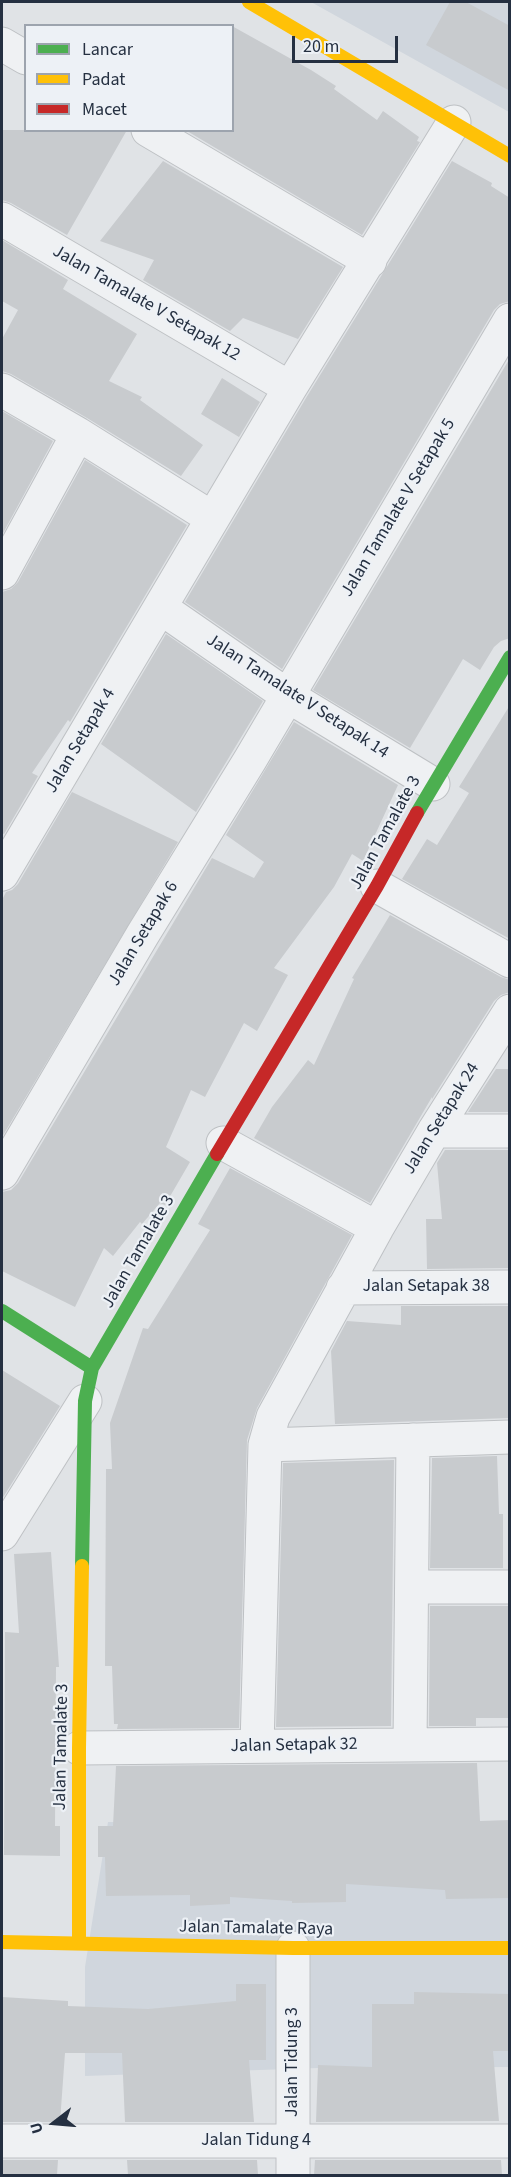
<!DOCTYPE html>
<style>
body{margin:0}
#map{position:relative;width:511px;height:2177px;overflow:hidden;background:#e0e3e6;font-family:"Source Sans 3",sans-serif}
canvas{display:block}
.frame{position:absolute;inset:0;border:3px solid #253041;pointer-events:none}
.legend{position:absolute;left:24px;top:24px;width:210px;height:108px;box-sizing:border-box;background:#edf1f6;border:2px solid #9da4ae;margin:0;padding:8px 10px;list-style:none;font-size:18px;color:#253041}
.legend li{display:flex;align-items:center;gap:12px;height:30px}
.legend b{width:30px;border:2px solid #9da4ae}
.north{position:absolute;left:24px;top:2093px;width:60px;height:60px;-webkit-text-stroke:4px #edf1f6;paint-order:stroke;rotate:254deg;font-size:16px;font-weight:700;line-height:24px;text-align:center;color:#253041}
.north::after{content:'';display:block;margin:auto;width:21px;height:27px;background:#253041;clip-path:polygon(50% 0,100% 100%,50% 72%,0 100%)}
.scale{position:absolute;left:292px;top:36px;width:106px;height:27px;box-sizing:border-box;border:3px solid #253041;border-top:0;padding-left:8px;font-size:18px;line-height:21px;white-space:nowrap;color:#253041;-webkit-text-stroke:4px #edf1f6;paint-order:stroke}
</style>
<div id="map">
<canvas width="511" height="2177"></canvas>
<div class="frame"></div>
<ul class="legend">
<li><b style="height:8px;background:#4caf50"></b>Lancar</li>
<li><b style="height:8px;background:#ffc107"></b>Padat</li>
<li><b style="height:8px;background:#c62828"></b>Macet</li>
</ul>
<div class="north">U</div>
<div class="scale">20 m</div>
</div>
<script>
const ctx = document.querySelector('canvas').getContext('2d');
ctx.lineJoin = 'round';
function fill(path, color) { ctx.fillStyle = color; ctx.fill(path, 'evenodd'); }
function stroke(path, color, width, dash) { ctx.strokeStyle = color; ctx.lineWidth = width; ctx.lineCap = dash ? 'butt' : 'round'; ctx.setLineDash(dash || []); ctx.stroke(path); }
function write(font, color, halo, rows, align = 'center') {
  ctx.font = font + ' "Source Sans 3",sans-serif'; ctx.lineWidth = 4.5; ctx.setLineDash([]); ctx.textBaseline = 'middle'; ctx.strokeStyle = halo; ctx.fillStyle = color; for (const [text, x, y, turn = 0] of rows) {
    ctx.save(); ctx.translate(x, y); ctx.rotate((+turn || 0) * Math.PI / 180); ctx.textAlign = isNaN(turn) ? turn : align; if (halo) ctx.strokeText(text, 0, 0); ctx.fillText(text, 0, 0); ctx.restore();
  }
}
const built = new Path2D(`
 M311 2H509V112Z
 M108 1822 509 1824V2067L318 2068 85 2076V1967Z`);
const building = new Path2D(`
 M450 2H466L510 26V91L426 45Z
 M232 26 311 70 336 86 334 89 377 120 383 111 419 137 417 141 420 142 362 235 187 131 232 130Z
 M2 130H127L67 235 11 203 2 200Z
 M163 161 343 267 298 339 243 318 230 331 143 280 154 260 100 241Z
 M452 161 492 183 491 186 510 198V301L500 304 494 310 282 669 185 602 306 398Z
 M2 240 68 280 63 289 137 334 109 381 142 397 140 400 203 445 181 476 87 418 11 374 2 371V339L18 310 2 301Z
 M510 358V638L501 641 494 647 480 670 463 659 410 748 313 690Z
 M222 378 260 402 239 437 201 414Z
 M2 411 53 441 2 535Z
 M85 460 187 525 70 722 68 720 32 773 38 776 4 834 2 833V592L11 589 18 582Z
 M166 634 263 701 196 812 101 744Z
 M510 705V939L402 879 427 839 437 845 469 793 459 787Z
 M294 722 398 785 363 861 352 854 334 887 274 968 288 975 257 1031 244 1023 205 1097 191 1090 166 1147 190 1162 165 1205 160 1203 142 1224 140 1222 113 1256 104 1248 75 1307 2 1271V1192L11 1190 18 1183 212 858 254 878 264 862 226 835Z
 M72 792 178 842 2 1137V900L6 892 12 890 18 884Z
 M390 915 501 977 510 980V992L501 995 494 1001 432 1099V1097L370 1203 254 1138 272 1107 308 1060 314 1065 354 979 352 978Z
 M496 1069H510V1112H468Z
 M445 1150H510V1268L427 1269 426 1219H442L437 1163Z
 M230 1168 352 1235 257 1408 247 1440 239 1728 117 1729 118 1724H114L112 1666H105L106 1469H112L110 1423 143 1328 148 1329 210 1230 198 1224Z
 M401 1306H510V1418L335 1424 331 1351 347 1321 401 1325Z
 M2 1370 60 1406 2 1499Z
 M497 1456 499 1514H503V1568H430L432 1458Z
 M394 1460 391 1726 276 1727 283 1463Z
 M51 1552 59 1667H56L55 1826H60V1856L4 1855 5 1632 19 1633 14 1554Z
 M430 1606H510V1718H476V1726H429Z
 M477 1763 480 1821 510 1820V1898L446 1899 445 1890 346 1884V1902L292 1903V1901L230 1897V1904L190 1906V1895L106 1896 105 1857H98V1826H113L116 1766Z
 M236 1984H266V2060H249L254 2122H125L122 2053H65L60 2122H2V1997L68 2001V2006L148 2009 236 2001Z
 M414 1992 510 1994V2051H493L499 2121 316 2122 318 2065 372 2067V2004H414Z
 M2 2160H58L57 2175H2Z
 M127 2160H257L258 2175H128Z
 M315 2160H501L502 2175H314Z`);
const street = new Path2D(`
 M2 44 26 58
 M148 130 370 261
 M2 219 290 388
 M2 390 78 434 212 518
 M2 573 78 434
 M161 608 288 696 433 784
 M2 874 290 388 454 122
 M377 886 510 961
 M434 1131H510
 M223 1143 377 1228
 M2 1173 143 934 250 760 510 320
 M343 1288 510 1287
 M265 1445 510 1437
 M2 1534 85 1401
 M412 1587H510
 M410 1744 413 1440
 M257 1746 265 1445 273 1417 377 1228 434 1131 510 1011
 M79 1748 510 1744
 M293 1948V2176
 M2 2141H510`);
const fast = new Path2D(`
 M417 813 510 657
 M2 1311 92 1368
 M82 1566 85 1401 92 1368 217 1154`);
const slow = new Path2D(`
 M249 2 510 156
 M2 1942 293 1948H510
 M79 1943V1748L82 1566`);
const jam = new Path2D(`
 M217 1154 377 886 417 813`);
const streetNames = [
 ["Jalan Tamalate V Setapak 12",146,304,30],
 ["Jalan Tamalate V Setapak 5",399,508,-59],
 ["Jalan Tamalate V Setapak 14",297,697,33],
 ["Jalan Setapak 4",81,741,-59],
 ["Jalan Tamalate 3",386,833,-61],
 ["Jalan Setapak 6",144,934,-59],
 ["Jalan Setapak 24",442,1119,-58],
 ["Jalan Tamalate 3",139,1252,-60],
 ["Jalan Setapak 38",426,1287],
 ["Jalan Setapak 32",294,1746,-1],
 ["Jalan Tamalate 3",62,1747,-89],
 ["Jalan Tamalate Raya",256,1929,1],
 ["Jalan Tidung 3",293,2062,-90],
 ["Jalan Tidung 4",256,2141]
];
fill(built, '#d0d6dd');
fill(building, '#c8cbce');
stroke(street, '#bec1c4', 35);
stroke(street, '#eff1f3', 33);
stroke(fast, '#4caf50', 14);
stroke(slow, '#ffc107', 14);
stroke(jam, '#c62828', 14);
write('18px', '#253041', '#edf1f6', streetNames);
</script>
